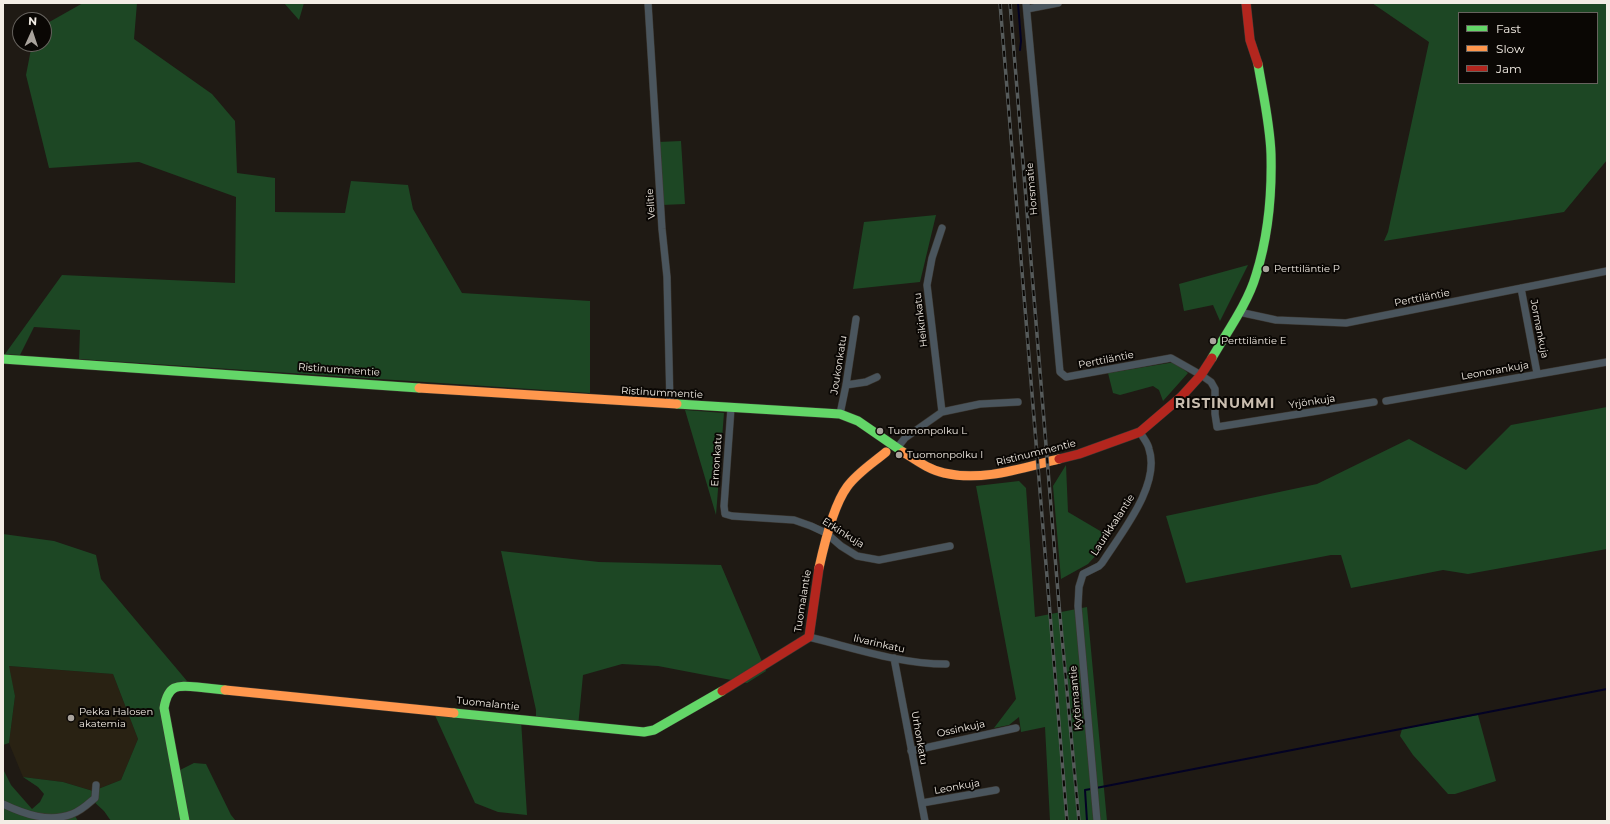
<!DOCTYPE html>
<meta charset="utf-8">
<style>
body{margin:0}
#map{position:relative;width:1610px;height:824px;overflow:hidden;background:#1f1a14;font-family:Montserrat,sans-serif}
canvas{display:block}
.frame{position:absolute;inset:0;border:4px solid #f3ede5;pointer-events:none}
.legend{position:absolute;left:1458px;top:12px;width:140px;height:72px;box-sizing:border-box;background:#0a0704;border:1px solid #67635e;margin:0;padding:5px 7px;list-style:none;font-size:12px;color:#f3ede5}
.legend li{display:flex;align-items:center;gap:8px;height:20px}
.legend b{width:20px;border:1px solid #67635e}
.north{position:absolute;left:12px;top:12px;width:40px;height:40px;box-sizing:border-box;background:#0a0704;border:1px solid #67635e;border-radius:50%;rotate:3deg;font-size:11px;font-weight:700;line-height:16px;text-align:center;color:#f3ede5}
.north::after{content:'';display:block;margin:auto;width:14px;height:18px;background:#a9a39c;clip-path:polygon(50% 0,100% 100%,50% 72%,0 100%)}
</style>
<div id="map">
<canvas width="1610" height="824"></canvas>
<div class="frame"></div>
<ul class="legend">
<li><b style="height:5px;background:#63d668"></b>Fast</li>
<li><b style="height:5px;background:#ff974d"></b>Slow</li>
<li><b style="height:5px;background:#b3261e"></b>Jam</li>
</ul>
<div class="north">N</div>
</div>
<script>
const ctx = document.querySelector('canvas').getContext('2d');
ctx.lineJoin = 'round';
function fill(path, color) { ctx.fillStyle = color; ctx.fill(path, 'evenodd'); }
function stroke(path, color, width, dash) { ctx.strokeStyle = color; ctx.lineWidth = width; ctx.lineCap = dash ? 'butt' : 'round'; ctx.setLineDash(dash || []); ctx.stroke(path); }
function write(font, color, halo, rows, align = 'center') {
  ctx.font = font + ' Montserrat,sans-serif'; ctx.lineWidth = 4; ctx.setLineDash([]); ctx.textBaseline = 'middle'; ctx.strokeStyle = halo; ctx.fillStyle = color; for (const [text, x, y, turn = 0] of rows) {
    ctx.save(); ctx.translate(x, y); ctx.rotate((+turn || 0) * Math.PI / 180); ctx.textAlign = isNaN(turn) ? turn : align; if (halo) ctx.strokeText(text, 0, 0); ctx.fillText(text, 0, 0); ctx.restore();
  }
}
const education = new Path2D(`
 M8 666 113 674 138 739 121 780 93 791 63 782 23 777 9 743 15 696Z`);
const green = new Path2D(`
 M83 3H137L134 39 212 94 235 121 237 173 275 178V212L345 213 351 181 408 185 413 209 462 293 590 301V393L79 359 80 330 34 327 20 355 5 354 62 275 235 283 236 197 139 162 49 168 26 75 32 44H44V25Z
 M284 3H304L299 20Z
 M1372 3H1607V160L1564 212 1384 241 1388 232 1429 42ZM1459 13H1597V83H1459Z
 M681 141 685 204 662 205 658 142Z
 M936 215 920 282 853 289 864 222Z
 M1248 265 1220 321 1213 305 1184 311 1179 284Z
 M1175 362 1188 373 1163 401 1159 390 1153 386 1120 395 1113 393 1108 373Z
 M1607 407V549L1468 574 1443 570 1351 588 1341 555H1331L1186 583 1166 516 1317 484 1409 439 1466 470 1511 425Z
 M685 410 724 413 716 515Z
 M1066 465 1068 512 1107 535 1101 550 1088 564 1061 579 1053 486Z
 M1019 481 1026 488 1035 617 1087 607 1107 821H1050L1045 727 1021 732 1019 717 1009 725 994 728 1016 699 976 486Z
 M3 534 54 541 96 555 101 579 187 681 172 692 166 707 180 770 194 763 206 764 231 815 236 821H111L104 811 91 799 85 804 72 811 78 821H3V769L11 785 32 809 40 802 44 794 38 787 23 777 63 782 93 791 121 780 138 739 113 674 9 666 15 696 9 743 3 745Z
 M501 551 599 562 721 565 766 671 747 683 658 666 622 664 583 675 578 727 536 722V710Z
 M433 711 521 720 527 815 498 812 475 803Z
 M1478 715 1496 781 1455 794H1448L1413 755 1400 736 1402 729Z`);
const stream = new Path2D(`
 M1018 3 1021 41 1020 50
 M1096 788 1607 689
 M1087 821 1085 790 1091 789`);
const street = new Path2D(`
 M648 3 662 229 667 277 670 404
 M1026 3 1060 372 1066 377 1171 358 1201 375 1211 382 1215 389V414L1217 427 1374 402
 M1027 9 1058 3
 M942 228 932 258 927 285 942 412
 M1521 288 1537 373
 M1239 312 1276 320 1346 323 1607 271
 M846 385 866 382 877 377
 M1386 401 1607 362
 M731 408 724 506 725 514 732 516 794 520 811 526 826 533 841 546 857 556 879 560 950 546
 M840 414 846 385 856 319
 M897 448 905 438 942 412 980 404 1018 402
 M809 637C854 648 900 664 946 664
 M894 658 925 821
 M911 751 1016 728
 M922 803 996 790
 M3 804C24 814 49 823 72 814 81 811 88 804 95 798L96 785
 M1097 821 1078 606 1079 587 1083 574 1099 566 1102 563C1121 533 1161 485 1149 449 1148 443 1143 438 1140 432`);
const fast = new Path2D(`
 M1212 358C1227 332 1248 303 1256 275 1268 237 1272 194 1271 154 1270 124 1263 94 1258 64
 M3 359 419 388
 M677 404 840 414 858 421 903 452
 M454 713 644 732 654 730 722 691
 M185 821 164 708C168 685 176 685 197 687 206 688 215 689 225 690`);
const slow = new Path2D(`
 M419 388 677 404
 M903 452C916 460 929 470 944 473 983 482 1021 468 1059 459
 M819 568C824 545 833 506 847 487 857 473 873 463 886 452
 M225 690 454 713`);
const jam = new Path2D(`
 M1246 3 1250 40 1258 64
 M1059 459 1079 454 1140 432 1181 397 1201 375 1212 358
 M722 691 809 637 819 568`);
const rail = new Path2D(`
 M1000 3 1067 821
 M1010 3 1059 605 1079 821`);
const markers = [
 [1266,269,4,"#a9a39c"],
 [1213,341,4,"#a9a39c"],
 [880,431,4,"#a9a39c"],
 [899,455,4,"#a9a39c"],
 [71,718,4,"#a9a39c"]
];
const streetNames = [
 ["Horsmatie",1032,189,-95],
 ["Velitie",651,204,-94],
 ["Perttiläntie",1422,298,-11],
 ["Heikinkatu",921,320,-97],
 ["Jormankuja",1539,329,79],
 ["Perttiläntie",1106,360,-11],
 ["Joukonkatu",839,365,-81],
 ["Ristinummentie",339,370,4],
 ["Leonorankuja",1495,371,-10],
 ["Ristinummentie",662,393,3],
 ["Yrjönkuja",1312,402,-9],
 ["Ristinummentie",1036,453,-14],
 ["Ernonkatu",717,460,-86],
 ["Laurikkalantie",1113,525,-57],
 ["Erkinkuja",843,533,32],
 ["Tuomalantie",803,601,-81],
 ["Iivarinkatu",879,644,13],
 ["Kytömaantie",1076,698,-95],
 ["Tuomalantie",488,704,6],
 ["Ossinkuja",961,729,-12],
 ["Urhonkatu",919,738,80],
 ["Leonkuja",957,787,-10]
];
const poiNames = [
 ["Perttiläntie P",1274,269],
 ["Perttiläntie E",1221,341],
 ["Tuomonpolku L",888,431],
 ["Tuomonpolku I",907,455],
 ["Pekka Halosen",79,712],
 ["akatemia",79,724]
];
const districtNames = [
 ["RISTINUMMI",1225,404]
];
fill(education, '#292213');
fill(green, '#1d4724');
stroke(stream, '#030224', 2);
stroke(street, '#3c3832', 8);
stroke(fast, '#3c3832', 10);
stroke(slow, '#3c3832', 10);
stroke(jam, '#3c3832', 10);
stroke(street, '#4a555d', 7);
stroke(fast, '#63d668', 9);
stroke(slow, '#ff974d', 9);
stroke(jam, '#b3261e', 9);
stroke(rail, '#565b5b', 3.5);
stroke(rail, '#0a0704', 2, [6]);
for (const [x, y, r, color] of markers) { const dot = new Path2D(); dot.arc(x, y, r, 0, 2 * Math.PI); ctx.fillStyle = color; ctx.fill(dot); stroke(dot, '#0a0704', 1.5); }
write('10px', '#f3ede5', '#0a0704', streetNames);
write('10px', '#f3ede5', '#0a0704', poiNames, 'left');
ctx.letterSpacing = '1px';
write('bold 14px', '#c9bdaf', '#0a0704', districtNames);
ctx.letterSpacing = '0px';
</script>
